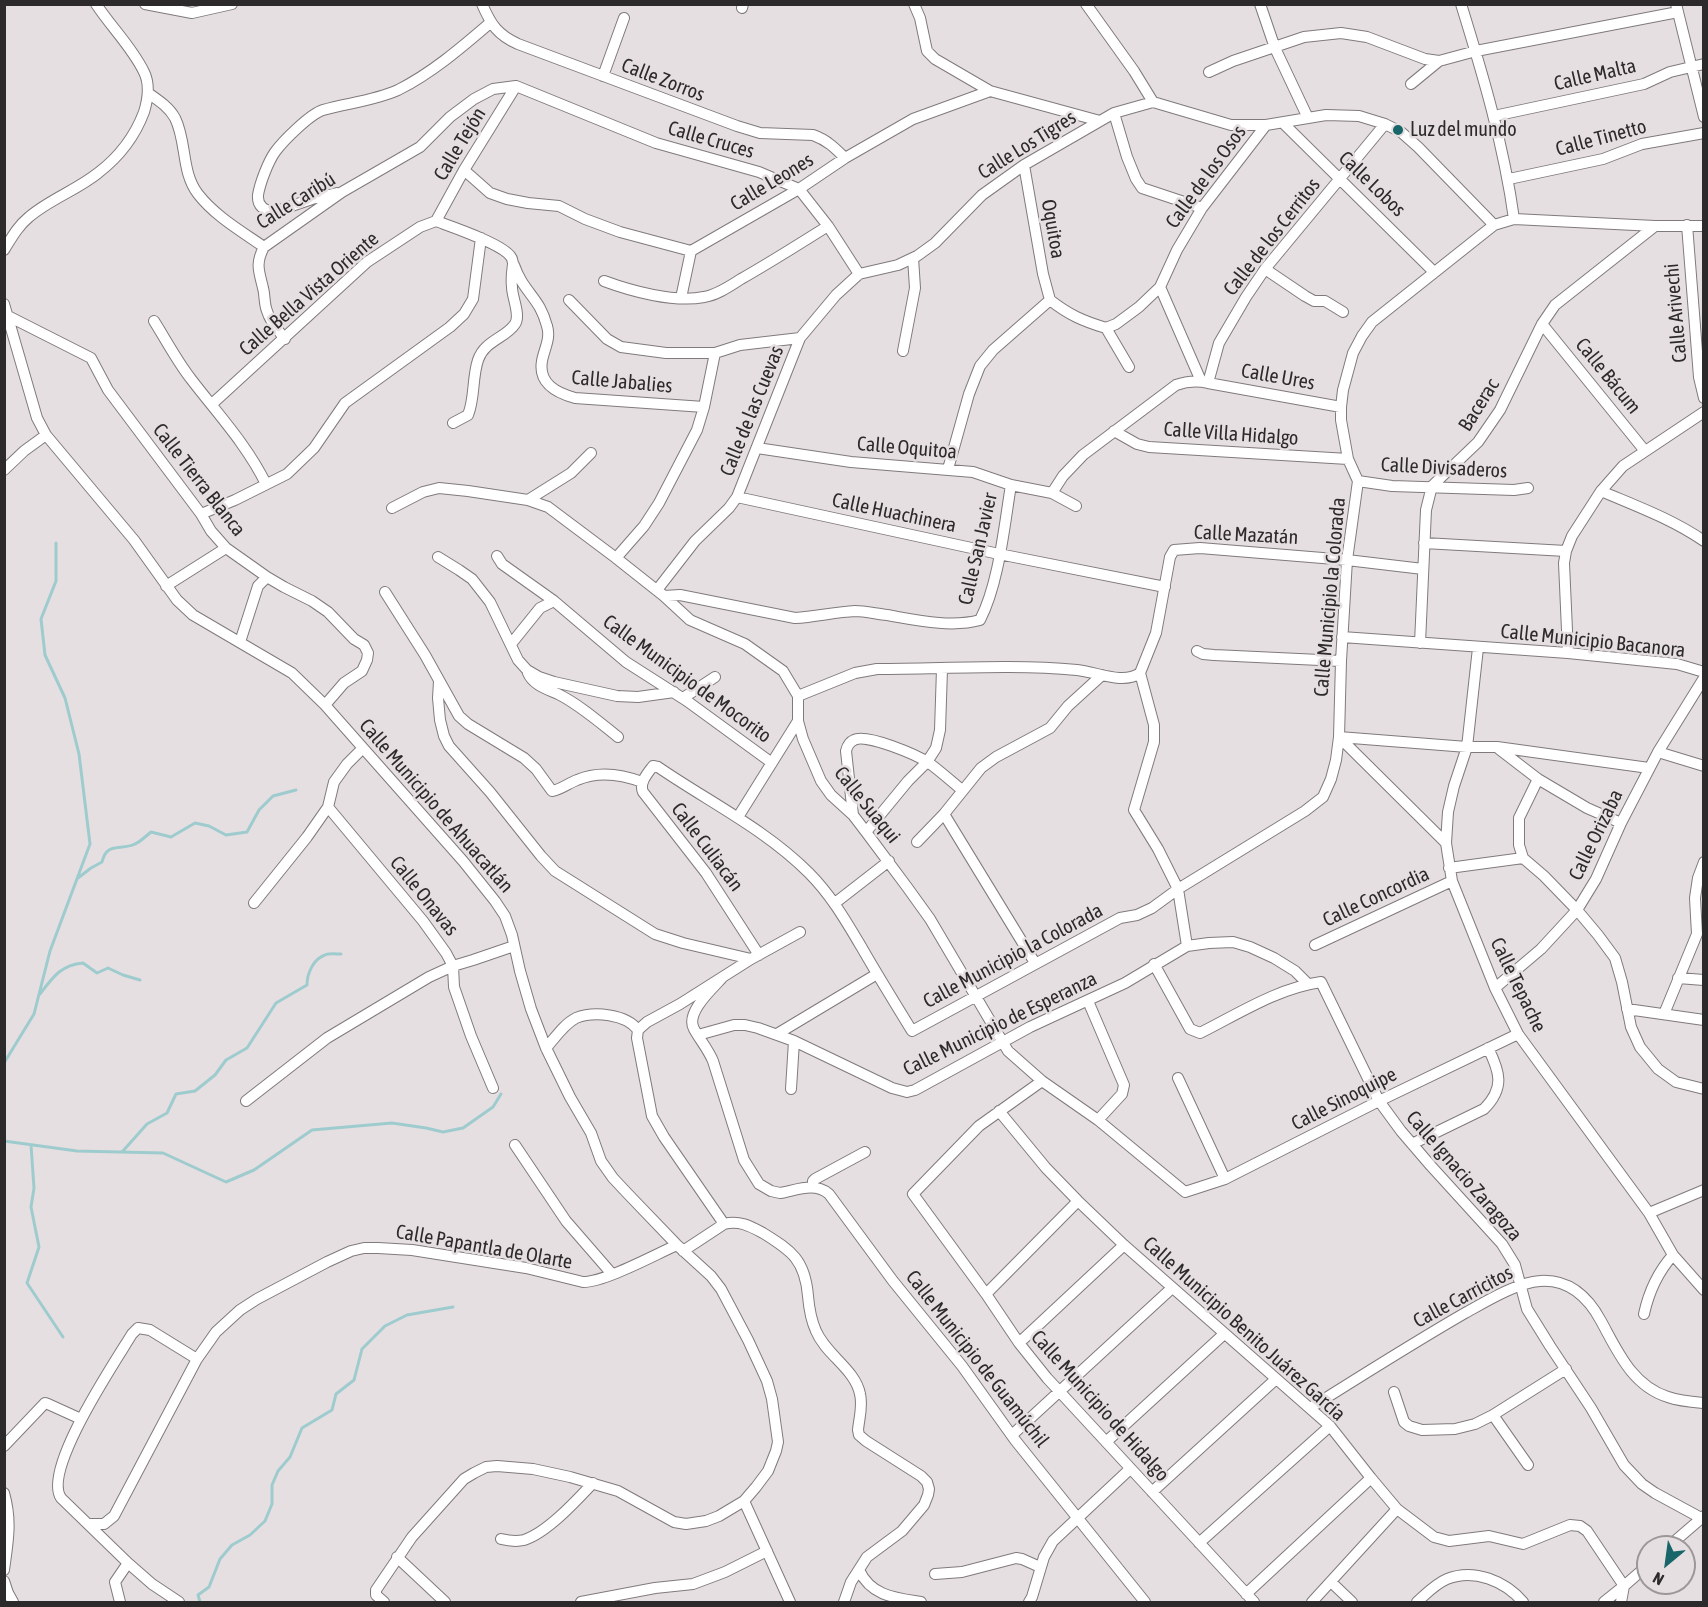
<!DOCTYPE html>
<meta charset="utf-8">
<style>
body{margin:0}
#map{position:relative;width:1708px;height:1607px;overflow:hidden;background:#e6dfe1;font-family:"Asap Condensed",sans-serif}
canvas{display:block}
.frame{position:absolute;inset:0;border:6px solid #2d2a2b;pointer-events:none}
.north{position:absolute;left:1636px;top:1535px;width:60px;height:60px;box-sizing:border-box;background:#e6dfe1;border:2px solid #9c9798;border-radius:50%;rotate:209deg;font-size:16px;font-weight:700;line-height:24px;text-align:center;color:#2d2a2b}
.north::after{content:'';display:block;margin:auto;width:21px;height:27px;background:#18666a;clip-path:polygon(50% 0,100% 100%,50% 72%,0 100%)}
</style>
<div id="map">
<canvas width="1708" height="1607"></canvas>
<div class="frame"></div>
<div class="north">N</div>
</div>
<script>
const ctx = document.querySelector('canvas').getContext('2d');
ctx.lineJoin = 'round';
function stroke(path, color, width, dash) { ctx.strokeStyle = color; ctx.lineWidth = width; ctx.lineCap = dash ? 'butt' : 'round'; ctx.setLineDash(dash || []); ctx.stroke(path); }
function write(font, color, halo, rows, align = 'center') {
  ctx.font = font + ' "Asap Condensed",sans-serif'; ctx.lineWidth = 5; ctx.setLineDash([]); ctx.textBaseline = 'middle'; ctx.strokeStyle = halo; ctx.fillStyle = color; for (const [text, x, y, turn = 0] of rows) {
    ctx.save(); ctx.translate(x, y); ctx.rotate((+turn || 0) * Math.PI / 180); ctx.textAlign = isNaN(turn) ? turn : align; if (halo) ctx.strokeText(text, 0, 0); ctx.fillText(text, 0, 0); ctx.restore();
  }
}
const stream = new Path2D(`
 M78 878 91 868 102 862C107 841 121 851 135 844 140 842 146 836 151 832L171 837 195 823 209 826 226 835 247 832 259 810 273 796 296 790
 M40 994C53 977 61 965 83 963L97 973 108 968 123 975 140 980
 M4 1063 34 1014 50 951 90 844 79 754 65 698 45 655 41 619 56 581V543
 M4 1141 77 1151 163 1153 226 1182 254 1170 312 1130 392 1123 426 1128 443 1132 463 1128 493 1107 501 1094
 M31 1145 34 1188 31 1207 39 1247 27 1283 63 1337
 M122 1152 147 1124 167 1113 176 1094 195 1091 215 1075 226 1060 247 1048 276 1003 307 985C307 974 313 959 325 955 329 953 336 954 341 954
 M200 1602 198 1595 209 1587 220 1559 232 1545 250 1535 265 1521 272 1504V1485L278 1471 290 1457 302 1428 332 1410 336 1394 354 1380 362 1349 385 1326 407 1315 453 1307`);
const minor = new Path2D(`
 M145 4 192 13 232 4
 M482 4C491 25 498 35 518 44L737 126 760 133 813 135C827 140 835 148 845 158
 M914 4 920 18 927 51 935 59 990 91
 M1086 4 1134 71 1153 102
 M1260 4 1275 48 1308 118
 M1461 4C1483 75 1504 146 1514 219
 M1676 4 1704 117
 M742 8 743 4
 M1209 72 1233 61 1304 37 1341 33 1367 37 1425 59 1439 61 1476 51 1678 12
 M603 76 624 18
 M1411 84 1439 61
 M148 93C158 100 169 107 175 118 187 142 181 172 198 194 215 216 241 231 264 247L342 192 420 147 450 117 474 99 493 89 516 86 656 143 759 172 799 189 828 226 859 274
 M1114 113 1127 157 1136 179 1142 188 1202 208
 M1494 116 1644 84 1670 72 1704 64
 M1283 123 1434 272
 M1024 165 1043 274 1050 300
 M464 170 490 193 507 199 528 203 559 206 585 219 620 232 691 251 799 189 845 158 913 119 990 91 1100 121
 M1509 179 1603 159 1642 144 1704 133
 M337 193 312 199 274 212C264 211 257 206 258 195 260 183 268 162 275 152 283 141 310 114 323 110 347 103 374 101 398 90 432 73 462 47 490 23
 M436 221C452 227 503 244 511 257 513 259 512 263 514 265 516 271 519 277 522 282 533 299 541 304 547 326 551 339 544 349 542 361 538 384 557 393 575 398L704 407
 M436 221 464 170 516 86
 M1687 225 1699 377 1704 398
 M264 247C255 264 259 271 263 288 265 295 264 304 267 311 270 322 278 330 285 339
 M4 250C12 237 18 226 29 217 50 199 77 190 98 173 119 157 135 136 144 112 148 99 150 84 144 72 132 47 111 27 96 4
 M1265 269 1305 296 1314 301H1325L1343 312
 M604 281C631 291 674 303 704 297 717 295 730 286 741 279 771 262 799 244 828 226
 M1160 287 1201 381
 M681 298 691 251
 M569 300 607 339 621 347 666 353H715L740 345 800 338 836 295 859 274 898 265 917 256 935 243 982 195 1024 165 1114 113 1153 102 1231 125H1266L1326 115 1359 116 1385 124 1401 132 1418 147 1494 225
 M1050 300C1069 315 1083 321 1106 328L1129 367
 M4 304 37 418 46 435 134 540 177 600 193 615 292 673 325 705 363 748 463 861 495 901 505 916 512 935 520 971 531 1009 546 1048 570 1097 591 1133 601 1161 613 1178 628 1194 677 1245 711 1276 721 1289 748 1340 767 1381 772 1399 778 1442 776 1451 768 1471 756 1487 744 1501 719 1516 706 1521 686 1524 674 1522 618 1491 570 1477 533 1469 497 1466 486 1467 474 1473 464 1479 412 1537 376 1590V1595L384 1602
 M8 316 91 358 108 390 201 514 211 531 226 548 267 577 284 587 312 601 328 612 354 639 364 645 368 653 367 660 362 671 344 683 325 705
 M154 321C166 340 177 361 191 379 217 413 247 445 266 484
 M1542 324 1645 451
 M1106 328 1116 324 1139 307 1160 287 1177 250 1202 208 1266 125
 M903 351 915 288 913 258
 M1208 383 1341 407
 M212 404 367 262 420 227 436 221
 M453 423 468 415C475 398 472 378 478 360 485 340 506 338 515 324 521 315 512 298 512 287 511 280 512 271 513 264
 M1114 431 1137 444 1149 447 1348 459
 M757 448 851 462 973 472 1011 485 1052 493 1063 476 1083 455 1176 385C1187 381 1196 380 1208 383L1219 343 1246 297 1265 269 1385 124
 M948 469 969 394 980 366 993 350 1050 300
 M4 470 24 451 46 435
 M1358 481 1392 486 1514 490 1528 488
 M1601 491C1636 506 1672 519 1704 541
 M1052 493 1076 506
 M737 497 800 338
 M528 500 571 473 591 453
 M392 508 423 492 439 488 468 491 528 500 548 507 616 558 664 596 690 620 745 644 783 671 798 696V721L803 739 821 781 831 795 853 815 866 832 907 887 930 919 1008 1051 1042 1081 1098 1120 1185 1192 1225 1179 1379 1101 1518 1034
 M201 514 235 500 287 474 314 448 345 403 450 327 464 314 473 299 481 238
 M1424 543 1566 551
 M497 556 502 564 554 601 626 662 687 701 772 763
 M438 557 459 570 472 579 490 602 518 660 527 670 539 677 554 682 617 696 638 697 674 692
 M616 558 644 526 659 503 697 430 704 407 715 353
 M166 586 226 548
 M657 590 695 541 729 508 737 497 999 554 1165 587
 M385 592 425 655 459 716 468 724 524 758 536 769 552 791C560 790 569 783 577 780 598 771 621 774 642 782
 M664 596 680 595 795 618C815 617 835 612 855 611 865 611 877 614 887 615 916 620 951 628 980 620 999 583 1004 527 1011 485
 M1342 637 1568 653 1677 664 1704 672
 M240 642 258 586 267 577
 M1420 643 1426 510 1432 486 1478 442 1500 410 1542 324 1555 305 1655 226
 M511 644 540 608 554 601
 M1478 648 1467 747 1454 786 1448 812 1446 843 1452 881 1495 988 1518 1034 1649 1213 1673 1255 1704 1290
 M1197 651 1203 654 1214 655 1341 661
 M1568 653 1564 563 1566 551 1572 536 1601 491 1623 466 1704 412
 M528 673C533 685 547 689 558 694 580 705 599 722 618 737
 M439 681 438 698 440 720 444 736 449 746 490 792 541 856 555 871 655 934 683 943 751 959
 M798 696 855 673 877 669C944 669 1011 664 1077 670 1097 672 1123 685 1140 673
 M683 698 715 677
 M1339 737 1467 747H1497L1649 768
 M1339 737 1446 843
 M1499 749 1538 779 1587 808 1621 823
 M1658 752 1704 766
 M1538 779 1519 818V845L1523 858 1544 876 1577 910 1598 935 1615 958 1622 982 1631 1027 1640 1047 1658 1069 1676 1082 1704 1089
 M328 807 423 921 446 953 453 966 454 987 471 1036 493 1088
 M944 814 1035 963
 M853 815 846 751C847 747 849 742 854 740 866 733 917 755 929 763 940 771 951 781 962 790
 M738 817 798 721
 M866 832 908 781 927 762 936 748 940 730 942 669
 M917 842 944 814 981 768 996 757 1050 728 1068 706 1102 675
 M1449 868 1523 858
 M254 903 307 837 328 807 334 782 347 764 363 748
 M835 903 889 861
 M1315 945 1452 881
 M1187 946 1178 889 1158 849 1134 810 1154 742V725L1140 673 1156 633 1170 557 1174 550 1200 548 1347 560 1423 569
 M759 955 706 873 643 792C639 783 647 774 653 766L658 767C709 802 765 829 809 873 831 895 846 921 862 948 878 976 895 1003 912 1031L1120 918 1137 915 1152 908 1178 889 1305 811 1323 797 1331 779 1336 760 1339 737 1341 661 1347 560 1358 481 1348 459 1341 420V407L1343 390 1353 353 1362 336 1372 322 1494 225 1514 219 1655 226H1704
 M1154 964 1190 1029 1200 1033C1238 1014 1278 988 1321 982L1379 1101 1401 1131 1431 1166 1502 1244 1515 1265 1527 1309 1550 1346 1591 1408 1624 1465 1642 1484 1655 1493 1701 1518
 M722 978C712 989 685 1013 694 1029 700 1040 708 1049 713 1061L744 1160 759 1184 771 1191 780 1193C797 1190 815 1182 829 1194L893 1281 962 1366 1015 1440 1145 1602
 M1678 978 1704 980
 M1495 988 1541 949 1577 910 1596 879 1621 823 1658 752 1704 678
 M1088 1001 1124 1085 1122 1094 1098 1120
 M1627 1009 1704 1020
 M1664 1014 1697 934 1695 898 1698 878 1704 862
 M777 1034 877 974
 M698 1035 734 1025H745L758 1028 794 1041 892 1088 907 1092 915 1090 1030 1027 1125 983 1187 946 1209 943 1233 942 1250 947 1274 958 1295 971 1308 984
 M546 1048C555 1038 564 1024 576 1018 594 1011 626 1014 638 1030
 M1178 1078 1225 1179
 M1042 1081 979 1126 913 1194 986 1294 1019 1343 1047 1378 1254 1602
 M791 1089 794 1041
 M246 1101 327 1038 429 977 453 966 473 960 514 946
 M999 1111 1046 1168 1078 1201 1124 1245 1330 1426 1371 1478 1397 1509 1434 1537 1449 1541 1489 1536 1523 1544 1570 1525 1580 1526 1587 1531 1624 1586 1604 1602
 M1412 1144 1484 1109C1505 1088 1500 1072 1488 1048
 M515 1145 566 1221 612 1274
 M813 1187V1181L815 1179 865 1152
 M1649 1213 1704 1190
 M724 1224 664 1137 652 1116 637 1038 638 1030 647 1022 680 1004 751 959 800 932
 M683 1251 724 1224C739 1220 750 1226 763 1233 792 1251 805 1260 808 1296 809 1308 811 1320 816 1331 826 1355 855 1369 860 1394 863 1406 859 1419 858 1430L859 1435 866 1441 921 1476 927 1482 929 1489 928 1495 924 1505 902 1531 867 1557 851 1582 844 1602
 M986 1294 1078 1201
 M1644 1314C1649 1291 1657 1273 1673 1255
 M1019 1343 1124 1245
 M1394 1392 1404 1422 1409 1426 1422 1430 1455 1429 1475 1424 1493 1415 1566 1369
 M1310 1408C1361 1376 1413 1343 1465 1313 1485 1302 1518 1282 1540 1281 1569 1279 1588 1297 1601 1321 1617 1350 1632 1386 1668 1397 1679 1401 1692 1402 1704 1403
 M1493 1415 1528 1465
 M1012 1435 1172 1288
 M1106 1442 1224 1334
 M4 1446 45 1403 48 1404 81 1419
 M1152 1492 1276 1379
 M4 1493C12 1521 8 1541 4 1570
 M744 1501 790 1602
 M88 1524H104L114 1516 197 1359 216 1332 240 1310 257 1299 327 1262 351 1251 364 1248H378L412 1250 526 1268 583 1282C605 1282 654 1255 677 1245
 M501 1539C509 1541 516 1542 524 1540 547 1533 577 1500 593 1483
 M1199 1543 1330 1426
 M1668 1547 1704 1516
 M397 1557 445 1602
 M128 1563 61 1498C42 1470 115 1362 132 1334L138 1328 150 1330 197 1359
 M859 1570C871 1596 895 1598 921 1602
 M935 1574 962 1572 1016 1558 1022 1559 1040 1567
 M4 1581 8 1593 13 1602
 M1331 1582 1352 1602
 M1246 1594 1371 1478
 M120 1602 115 1582 128 1563 152 1584 179 1602
 M581 1602 655 1588 693 1584 725 1572 767 1551
 M1029 1602 1032 1597 1044 1557 1053 1541 1130 1469
 M1312 1602 1397 1509
 M1417 1602C1426 1594 1435 1584 1447 1579 1474 1568 1505 1581 1523 1602
 M1621 1602 1624 1586 1648 1565`);
const markers = [
 [1398,130,6,"#18666a"]
];
const streetNames = [
 ["Calle Malta",1595,75,-13],
 ["Calle Zorros",663,80,21],
 ["Calle Tinetto",1601,138,-15],
 ["Calle Cruces",711,140,16],
 ["Calle Tejón",460,144,-59],
 ["Calle Los Tigres",1027,145,-32],
 ["Calle de los Osos",1206,177,-54],
 ["Calle Leones",772,182,-31],
 ["Calle Lobos",1372,184,44],
 ["Calle Caribú",296,201,-32],
 ["Oquitoa",1053,229,80],
 ["Calle de los Cerritos",1272,237,-52],
 ["Calle Bella Vista Oriente",309,294,-41],
 ["Calle Arivechi",1676,313,-95],
 ["Calle Bácum",1608,376,51],
 ["Calle Ures",1278,377,10],
 ["Calle Jabalies",622,382,5],
 ["Bacerac",1479,405,-58],
 ["Calle de las Cuevas",752,411,-68],
 ["Calle Villa Hidalgo",1231,434,4],
 ["Calle Oquitoa",907,448,5],
 ["Calle Divisaderos",1444,468,3],
 ["Calle Tierra Blanca",199,480,52],
 ["Calle Huachinera",894,513,12],
 ["Calle Mazatán",1246,535,3],
 ["Calle San Javier",978,549,-77],
 ["Calle Municipio la Colorada",1330,597,-85],
 ["Calle Municipio Bacanora",1593,641,6],
 ["Calle Municipio de Mocorito",687,679,36],
 ["Calle Suaqui",867,805,51],
 ["Calle Municipio de Ahuacatlán",436,806,49],
 ["Calle Orizaba",1596,835,-64],
 ["Calle Culiacán",707,847,53],
 ["Calle Onavas",424,896,51],
 ["Calle Concordia",1376,897,-25],
 ["Calle Municipio la Colorada",1013,956,-28],
 ["Calle Tepache",1518,985,64],
 ["Calle Municipio de Esperanza",1000,1024,-26],
 ["Calle Sinoquipe",1344,1099,-27],
 ["Calle Ignacio Zaragoza",1464,1176,49],
 ["Calle Papantla de Olarte",484,1247,10],
 ["Calle Carricitos",1463,1297,-28],
 ["Calle Municipio Benito Juárez García",1244,1329,42],
 ["Calle Municipio de Guamúchil",977,1359,52],
 ["Calle Municipio de Hidalgo",1100,1406,48]
];
const poiNames = [
 ["Luz del mundo",1410,130]
];
stroke(stream, '#9eccce', 3);
stroke(minor, '#807a7c', 12);
stroke(minor, '#fff', 10);
for (const [x, y, r, color] of markers) { const dot = new Path2D(); dot.arc(x, y, r, 0, 2 * Math.PI); ctx.fillStyle = color; ctx.fill(dot); stroke(dot, '#e6dfe1', 2); }
write('20px', '#2d2a2b', '#e6dfe1', streetNames);
write('20px', '#2d2a2b', '#e6dfe1', poiNames, 'left');
</script>
